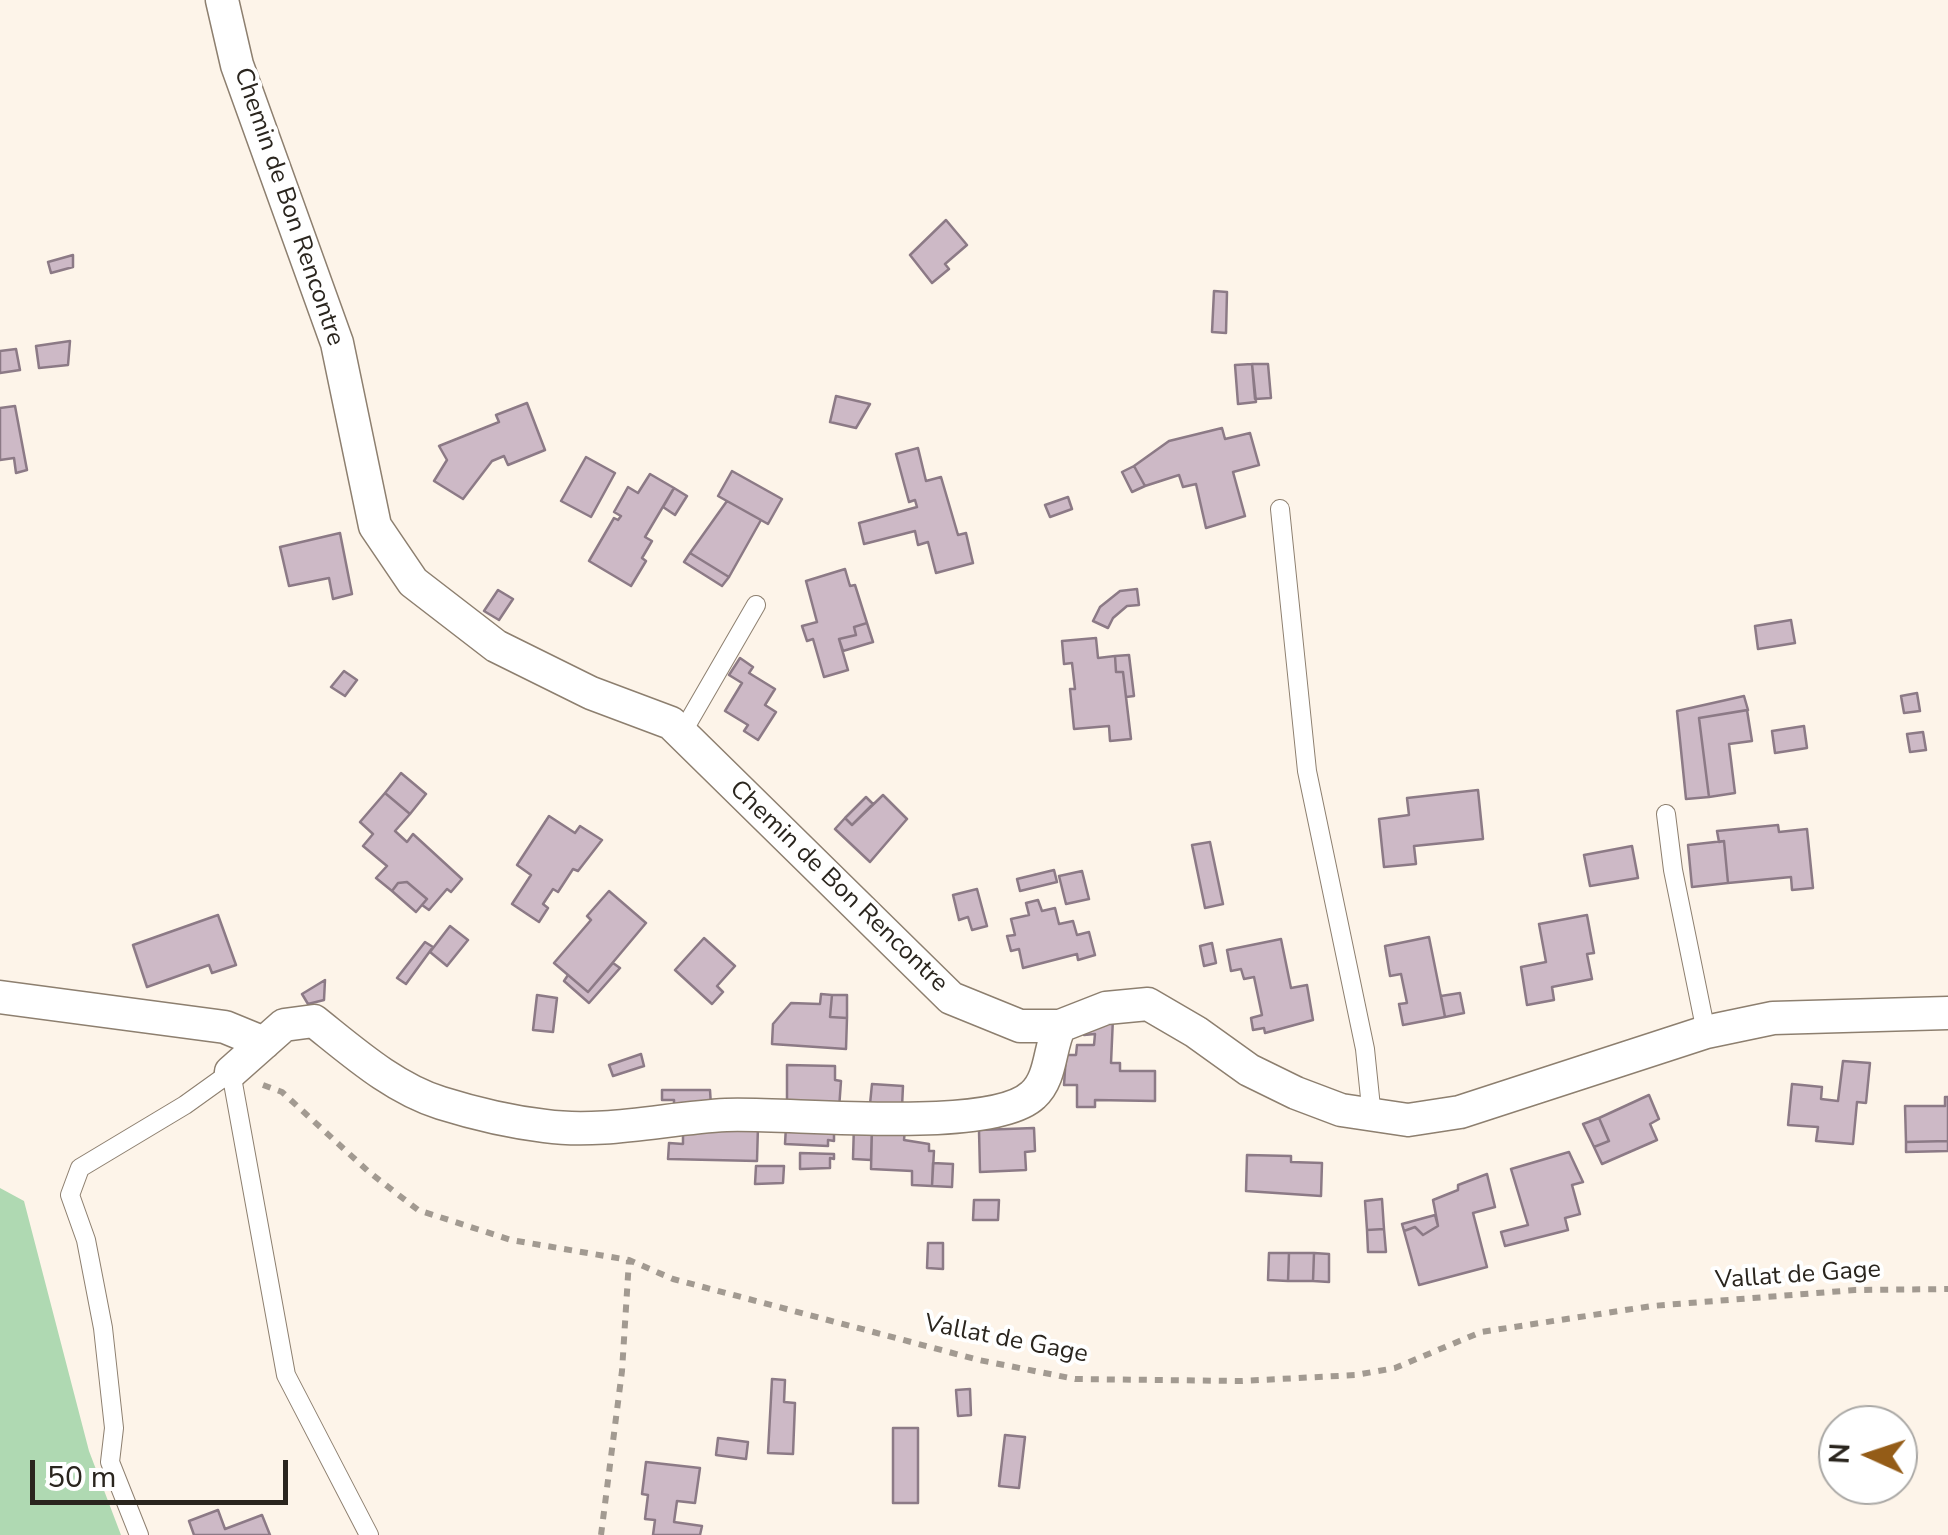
<!DOCTYPE html>
<style>
body{margin:0}
#map{position:relative;width:1948px;height:1535px;overflow:hidden;background:#fdf4e9;font-family:"Nunito Sans",sans-serif}
canvas{display:block}
.north{position:absolute;left:1818px;top:1405px;width:100px;height:100px;box-sizing:border-box;background:#fff;border:2px solid #aaa8a5;border-radius:50%;rotate:273deg;font-size:28px;font-weight:700;line-height:40px;text-align:center;color:#2a251e}
.north::after{content:'';display:block;margin:auto;width:35px;height:45px;background:#945c17;clip-path:polygon(50% 0,100% 100%,50% 72%,0 100%)}
.scale{position:absolute;left:30px;top:1460px;width:258px;height:45px;box-sizing:border-box;border:5px solid #2a251e;border-top:0;padding-left:12px;font-size:30px;line-height:35px;white-space:nowrap;color:#2a251e;-webkit-text-stroke:8px #fff;paint-order:stroke}
</style>
<div id="map">
<canvas width="1948" height="1535"></canvas>
<div class="north">N</div>
<div class="scale">50 m</div>
</div>
<script>
const ctx = document.querySelector('canvas').getContext('2d');
ctx.lineJoin = 'round';
function fill(path, color) { ctx.fillStyle = color; ctx.fill(path, 'evenodd'); }
function stroke(path, color, width, dash) { ctx.strokeStyle = color; ctx.lineWidth = width; ctx.lineCap = dash ? 'butt' : 'round'; ctx.setLineDash(dash || []); ctx.stroke(path); }
function write(font, color, halo, rows, align = 'center') {
  ctx.font = font + ' "Nunito Sans",sans-serif'; ctx.lineWidth = 8; ctx.setLineDash([]); ctx.textBaseline = 'middle'; ctx.strokeStyle = halo; ctx.fillStyle = color; for (const [text, x, y, turn = 0] of rows) {
    ctx.save(); ctx.translate(x, y); ctx.rotate((+turn || 0) * Math.PI / 180); ctx.textAlign = isNaN(turn) ? turn : align; if (halo) ctx.strokeText(text, 0, 0); ctx.fillText(text, 0, 0); ctx.restore();
  }
}
const green = new Path2D(`
 M0 1188 24 1201 89 1451 121 1535H0Z`);
const building = new Path2D(`
 M946 220 967 245 945 264 949 269 932 283 910 255Z
 M73 255V267L51 273 48 262Z
 M1214 291 1227 292 1226 333 1212 332Z
 M70 341 68 365 39 368 36 346Z
 M16 349 20 370 0 373V351Z
 M1252 364H1268L1271 398 1255 399Z
 M1252 364 1256 402 1238 404 1235 365Z
 M836 396 870 404 856 428 830 422Z
 M527 403 545 450 508 465 504 456 492 461 463 499 434 481 447 460 439 446 499 422 496 415Z
 M15 406 27 470 16 473 14 458 0 460V408Z
 M1222 428 1225 439 1250 433 1259 465 1233 472 1245 516 1206 528 1196 484 1183 487 1179 475 1145 486 1134 466 1169 441Z
 M918 448 926 481 941 477 958 535 966 533 973 563 936 573 928 542 918 545 915 531 864 544 859 523 917 507 915 500 909 502 896 454Z
 M586 457 615 473 591 517 561 501Z
 M1134 466 1145 486 1132 492 1122 472Z
 M732 471 782 499 768 524 718 496Z
 M650 474 674 488 645 537 652 541 642 558 646 561 631 586 589 561 614 518 618 520 621 516 614 512 628 487 638 493Z
 M674 488 687 496 675 515 663 507Z
 M1068 497 1072 509 1050 517 1045 505Z
 M727 501 761 520 729 577 690 553Z
 M340 533 352 594 333 599 329 578 289 586 280 547Z
 M690 553 729 577 722 586 684 562Z
 M845 569 850 586 855 585 867 623 854 627 856 635 839 639 848 670 824 677 813 639 807 641 802 626 817 622 806 581Z
 M1137 589 1139 605 1127 606 1113 618 1108 628 1093 621 1100 607 1120 591Z
 M498 590 513 599 499 620 484 611Z
 M1791 620 1795 643 1758 649 1755 626Z
 M867 623 873 642 843 651 839 639 856 635 854 627Z
 M1096 638 1098 658 1115 656 1116 672H1123L1131 739 1110 741 1109 726 1074 729 1070 689H1075L1072 663 1064 664 1062 641Z
 M1129 655 1134 696 1126 697 1123 672H1116L1115 656Z
 M740 658 753 667 749 673 775 689 765 705 776 712 758 740 744 731 748 725 725 711 742 683 729 675Z
 M344 671 357 680 345 696 331 687Z
 M1917 693 1920 711 1904 713 1901 696Z
 M1744 696 1748 710 1699 718 1709 797 1686 799 1677 711Z
 M1747 710 1752 741 1729 744 1735 793 1709 797 1699 718Z
 M1804 726 1807 748 1775 753 1772 731Z
 M1923 732 1926 750 1910 752 1907 734Z
 M401 773 426 794 410 814 385 793Z
 M1478 790 1483 839 1414 846 1416 864 1384 867 1379 819 1409 815 1407 798Z
 M385 793 410 814 395 831 407 842 413 834 462 879 451 892 447 889 429 910 422 905 427 899 407 882 398 883 392 891 376 878 387 866 363 846 373 834 360 822Z
 M883 795 907 819 870 862 835 829 845 818 852 825Z
 M866 797 873 804 852 825 845 818Z
 M549 816 575 833 580 826 602 840 578 871 573 869 558 892 553 889 543 904 548 908 539 922 512 904 531 875 517 865Z
 M1778 825 1779 832 1807 829 1813 888 1792 890 1791 877 1728 883 1724 841 1719 842 1717 831Z
 M1724 841 1728 883 1692 887 1688 845Z
 M1210 842 1223 904 1205 908 1192 845Z
 M1632 846 1638 878 1590 886 1584 855Z
 M1054 870 1057 882 1020 891 1017 879Z
 M1082 871 1089 899 1066 904 1059 876Z
 M407 882 427 899 416 912 392 891 398 883Z
 M977 889 987 926 972 930 968 917 959 920 953 895Z
 M609 891 646 923 588 992 554 963 591 920 587 916Z
 M1038 900 1042 911 1055 908 1059 924 1073 921 1077 935 1089 932 1095 955 1078 960 1077 954 1023 968 1019 949 1011 951 1007 936 1015 935 1011 919 1029 915 1026 903Z
 M218 915 236 965 212 973 209 965 147 987 133 945Z
 M1587 915 1594 953 1587 954 1592 979 1552 987 1554 1000 1527 1005 1521 967 1546 962 1539 924Z
 M450 926 468 940 447 966 430 952Z
 M1429 937 1445 1017 1403 1025 1399 1004 1407 1003 1401 974 1390 976 1385 946Z
 M704 938 735 966 717 986 723 992 712 1004 675 970Z
 M1281 939 1291 988 1307 985 1313 1020 1265 1033 1264 1028 1253 1030 1251 1018 1262 1015 1254 977 1244 979 1241 969 1231 971 1227 950Z
 M425 942 433 947 406 984 397 978Z
 M1212 943 1216 963 1204 966 1200 946Z
 M613 963 620 968 589 1003 564 981 568 975 588 992Z
 M325 980 324 1000 308 1004 302 994Z
 M1460 993 1464 1013 1445 1017 1441 996Z
 M821 994 832 995 830 1017 847 1018 846 1049 772 1044 773 1024 791 1003 820 1004Z
 M537 995 557 998 553 1032 533 1030Z
 M832 995H847V1018L830 1017Z
 M1113 1018 1111 1063H1120V1071H1155V1101L1095 1100V1107H1077V1085H1064L1066 1055H1076L1077 1045H1094L1095 1034 1084 1035 1083 1030Z
 M641 1054 644 1066 613 1076 609 1065Z
 M1843 1061 1870 1063 1866 1103 1857 1102 1853 1144 1816 1141 1818 1127 1788 1125 1792 1084 1822 1087 1821 1099 1838 1101Z
 M787 1065 835 1066V1080L841 1081 839 1109 787 1102Z
 M872 1084 903 1086 902 1107 870 1104Z
 M662 1090H710L711 1106 674 1105V1100H662Z
 M1649 1095 1659 1119 1650 1124 1657 1140 1602 1164 1594 1147 1609 1141 1599 1118Z
 M1945 1097H1948V1141L1906 1142 1905 1106H1945Z
 M1599 1118 1609 1141 1594 1147 1583 1124Z
 M683 1124 758 1126 757 1161 668 1159 669 1143 683 1144Z
 M854 1124 872 1125 871 1160 853 1159Z
 M786 1126 834 1129V1141L828 1140V1146L785 1144Z
 M872 1127 905 1129 904 1140 929 1144V1151H934L932 1186 912 1185V1171L871 1169Z
 M1034 1128 1035 1151 1025 1152 1026 1170 980 1172 979 1130Z
 M1948 1141V1151L1906 1152V1142Z
 M1569 1152 1583 1182 1572 1185 1580 1214 1565 1218 1568 1230 1505 1246 1501 1232 1528 1225 1511 1169Z
 M800 1153 834 1154V1159L830 1158V1168L800 1169Z
 M1247 1155 1291 1156V1162L1322 1163 1321 1196 1246 1191Z
 M933 1163 953 1164 952 1187 932 1186Z
 M756 1166H784L783 1183 755 1184Z
 M1487 1174 1495 1207 1473 1213 1487 1267 1419 1285 1404 1231 1415 1227 1423 1235 1438 1226 1433 1200 1458 1190V1185Z
 M1382 1199 1384 1229 1367 1230 1365 1201Z
 M974 1200H999L998 1220H973Z
 M1435 1215 1438 1226 1423 1235 1415 1227 1404 1231 1402 1224Z
 M1384 1229 1386 1252H1368L1367 1230Z
 M928 1243H943V1269L927 1268Z
 M1269 1253H1289L1288 1281 1268 1280Z
 M1289 1253H1314L1313 1281H1288Z
 M1314 1253 1329 1254V1282L1313 1281Z
 M772 1379 785 1380 784 1402 795 1403 793 1454 768 1453Z
 M970 1389 971 1415 958 1416 956 1390Z
 M893 1428H918V1503H893Z
 M1005 1435 1025 1437 1019 1488 999 1486Z
 M718 1438 748 1442 746 1459 716 1455Z
 M646 1462 700 1468 695 1503 677 1501 674 1522 702 1526 700 1535H653L655 1520 645 1519 648 1495 642 1494Z
 M218 1510 225 1529 262 1515 270 1535H194L189 1521Z`);
const path = new Path2D(`
 M263 1085 282 1092 369 1172 418 1210 511 1240 629 1260 673 1279 979 1360 1075 1379 1242 1381 1356 1375 1395 1368 1481 1332 1652 1306 1855 1290 1948 1289
 M601 1535 622 1371 629 1260`);
const service = new Path2D(`
 M1280 509 1307 771 1365 1049 1372 1117
 M682 733 756 605
 M1666 814 1673 870 1706 1032
 M139 1535 110 1462 114 1428 103 1328 86 1240 70 1195 80 1168 185 1105 231 1072 286 1375 369 1535`);
const minor = new Path2D(`
 M222 0 237 65 337 343 375 526 413 582 496 646 591 693 671 723 951 998 1020 1026H1060L1106 1008 1148 1004 1196 1032 1249 1070 1296 1093 1341 1110 1408 1120 1460 1112 1706 1032 1773 1018 1948 1013
 M0 997 225 1027 264 1043
 M231 1072 284 1025 314 1021C353 1052 393 1088 441 1103 473 1113 511 1122 545 1126 604 1134 667 1118 726 1115 789 1112 991 1135 1033 1095 1052 1078 1049 1047 1060 1026`);
const streetNames = [
 ["Chemin de Bon Rencontre",288,207,71],
 ["Chemin de Bon Rencontre",838,887,44],
 ["Vallat de Gage",1798,1276,-4],
 ["Vallat de Gage",1006,1340,11]
];
fill(green, '#afd9b2');
fill(building, '#cdb9c6');
stroke(building, '#8c7a86', 2.5);
stroke(service, '#8d7f6f', 20);
stroke(minor, '#8d7f6f', 35);
stroke(path, '#a29a91', 6, [8, 8]);
stroke(service, '#fff', 18);
stroke(minor, '#fff', 32);
write('25px', '#2a251e', '#fff', streetNames);
</script>
